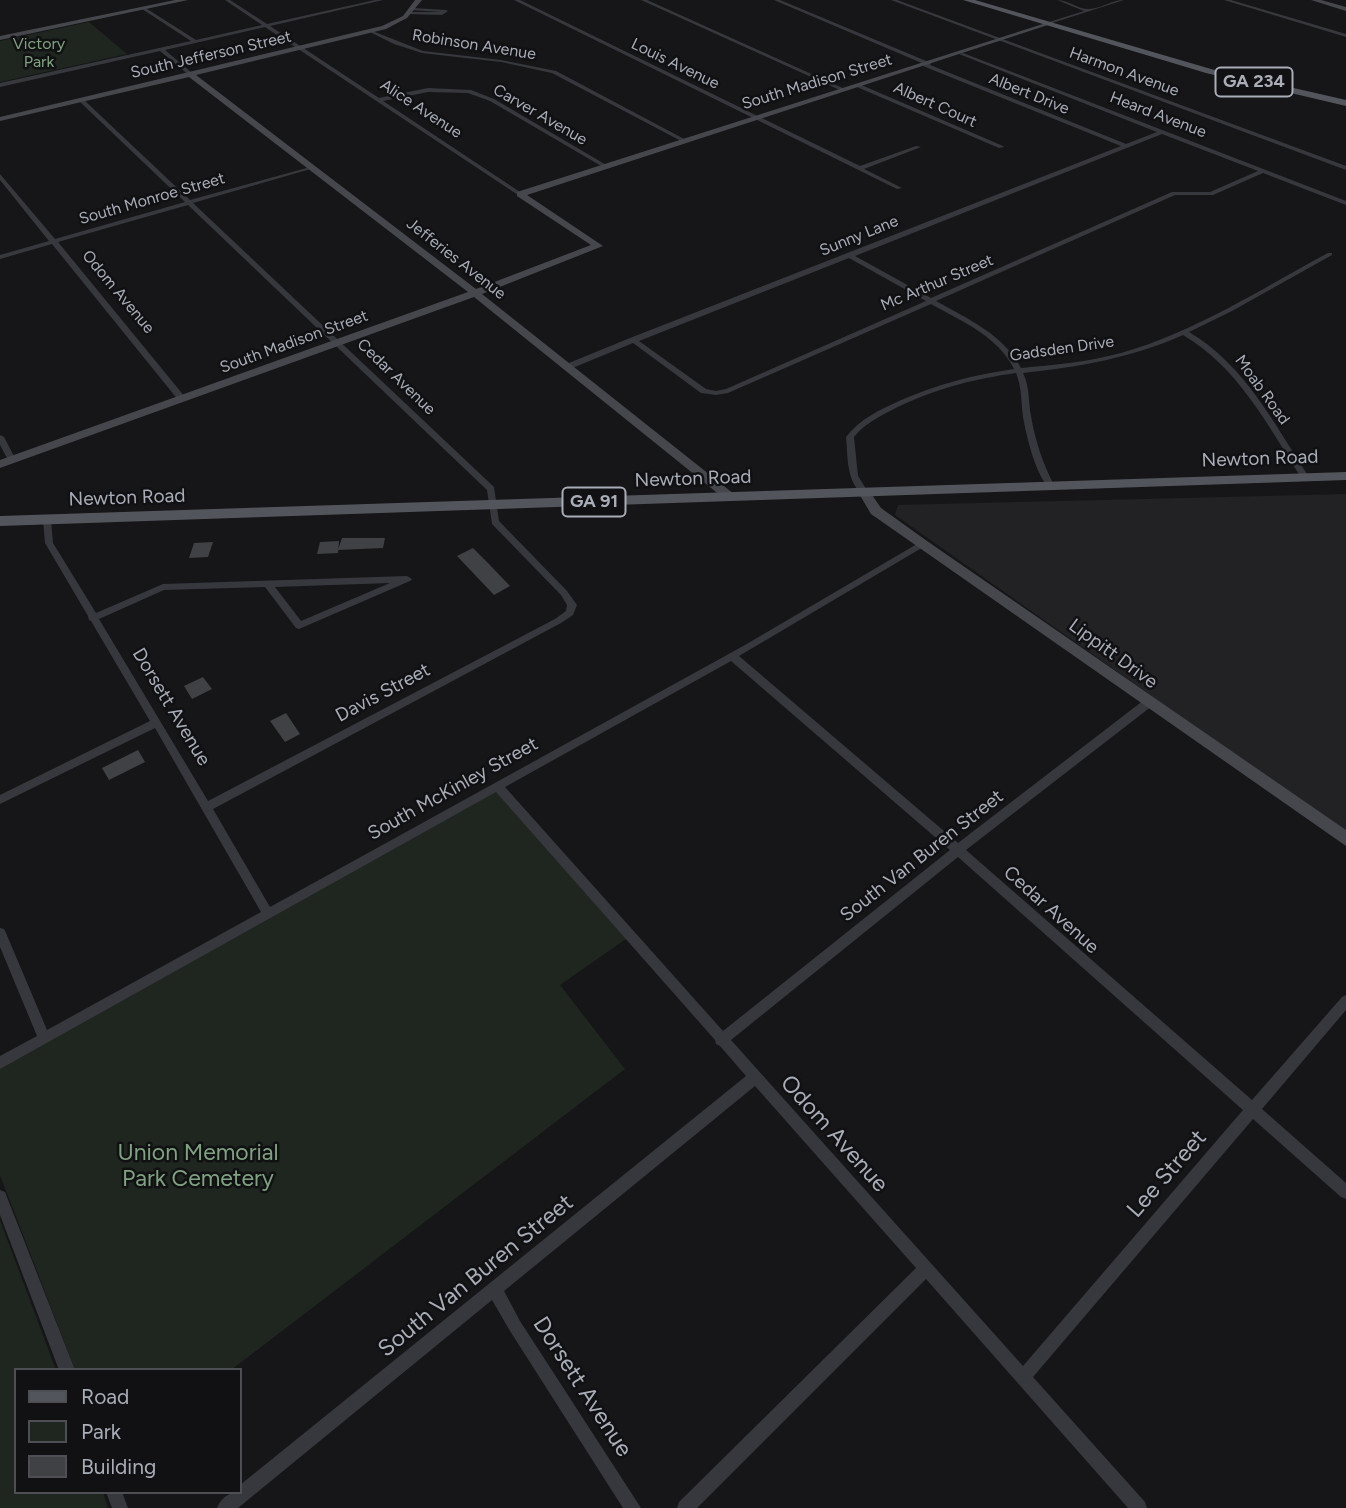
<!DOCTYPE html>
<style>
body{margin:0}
#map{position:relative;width:1346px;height:1508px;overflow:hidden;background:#161618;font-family:Figtree,sans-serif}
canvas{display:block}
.legend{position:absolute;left:14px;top:1368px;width:228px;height:126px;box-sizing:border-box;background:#111113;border:2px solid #4d4f55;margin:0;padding:9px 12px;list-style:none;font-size:21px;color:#a8adb8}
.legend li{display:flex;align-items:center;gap:14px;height:35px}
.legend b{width:35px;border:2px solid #4d4f55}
</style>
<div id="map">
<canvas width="1346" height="1508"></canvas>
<ul class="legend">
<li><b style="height:9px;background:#53555c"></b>Road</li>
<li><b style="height:19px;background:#1e261f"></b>Park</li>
<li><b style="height:19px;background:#404145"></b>Building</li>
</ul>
</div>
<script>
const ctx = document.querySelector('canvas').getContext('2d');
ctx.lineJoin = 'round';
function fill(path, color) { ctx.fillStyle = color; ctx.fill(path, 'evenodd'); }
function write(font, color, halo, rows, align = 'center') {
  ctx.font = font + ' Figtree,sans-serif'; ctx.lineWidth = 5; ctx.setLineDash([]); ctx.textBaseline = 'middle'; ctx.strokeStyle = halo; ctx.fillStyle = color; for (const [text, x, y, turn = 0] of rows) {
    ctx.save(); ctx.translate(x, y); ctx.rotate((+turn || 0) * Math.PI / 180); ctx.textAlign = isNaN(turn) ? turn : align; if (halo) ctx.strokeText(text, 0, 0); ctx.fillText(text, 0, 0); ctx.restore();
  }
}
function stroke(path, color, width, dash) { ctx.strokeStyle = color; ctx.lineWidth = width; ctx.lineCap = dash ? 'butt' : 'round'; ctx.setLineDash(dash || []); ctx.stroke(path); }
const built = new Path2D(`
 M1346 494V833L895 515 898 505Z`);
const green = new Path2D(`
 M89 22 127 54 0 82V41Z
 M497 791 626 939 560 985 625 1069 231 1370H75L0 1175V1068Z
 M0 1220 56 1370H16V1492H103L108 1508H0Z`);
const building = new Path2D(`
 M342 538H385L383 548 338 550Z
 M339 541 338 553 317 554 320 542Z
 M213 542 208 557 189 558 194 543Z
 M473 548 488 563 510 586 494 595 457 556Z
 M203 677 212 689 192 699 184 686Z
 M286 713 300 734 285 742 270 721Z
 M138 750 145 762 109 780 102 768Z`);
const street = new Path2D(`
 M225 0H230L267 24 375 0H383L270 26 379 98 428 88 471 90 494 99 608 166 603 167 490 101 468 93 428 92 383 101 523 194 518 195 265 27 165 50 192 73 190 76 160 51 0 87V83L191 41 142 9 144 7 196 40 262 25Z
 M514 0H520L860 166 916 146 921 147 864 169 902 188 897 189Z
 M641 0H647L847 90 842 91Z
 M774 0H780L931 63 930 65 1126 144 1157 132 959 54 963 53 1346 201V205L1263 173 1213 195H1175L936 301C968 319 1004 335 1021 368 1054 365 1088 362 1121 353 1195 332 1261 289 1328 253H1332V255L1232 311 1189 332C1245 365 1274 424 1309 477L1308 479H1302C1268 426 1239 368 1183 335 1132 358 1078 367 1023 373 1030 387 1028 401 1031 416 1035 440 1043 464 1054 485L1050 488C1036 478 1026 434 1023 417 1021 402 1022 388 1016 373 974 379 943 387 904 404 886 413 867 421 854 437L858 476 868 492 864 495C846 483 848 457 846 437 860 419 879 410 899 401 938 384 972 375 1014 369 998 336 961 321 931 304L728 393 716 395 701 393 633 343 570 369H564V365L630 338 1121 146 923 66 924 64ZM1162 134 1258 171 1210 192H1172L931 298 855 256ZM849 258 926 301 726 389 716 391 706 389 639 341Z
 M891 0H897L1346 166V170Z
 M1057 0C1068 0 1079 10 1090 9 1102 8 1112 0 1124 0L1046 25V23L1084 11Z
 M1224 0H1231L1346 34V37Z
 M412 8 446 10 448 11 442 15 407 14 409 12H442L410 10Z
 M370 30 423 51 501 60 556 71 688 141 683 142 552 73 501 62 422 53 394 44 370 32Z
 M859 84 1003 146 1004 147 999 148 857 87Z
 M79 99H83L190 200 314 166V168L193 203 494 487 499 521 567 591 577 605 573 615 561 623 213 809 270 907 745 645 922 541 926 544 925 546 739 656 958 843 1144 700H1152L1153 703 1152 706 966 850 1252 1100 1342 997 1346 995V1010L1262 1109 1346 1183V1199L1341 1197 1253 1119 1033 1377 1145 1502 1147 1508H1128L926 1279 697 1508H677L679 1502 916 1268 755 1086 504 1291 520 1321 641 1508H623L510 1331 492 1300 238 1508H217C221 1498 229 1492 240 1492V1485L746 1076 720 1046 716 1044 715 1040 496 792 0 1069V1056L37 1036 0 947V928L4 929 6 933 47 1030 261 912 155 728 0 804V795L150 721 91 621 89 620 88 616 45 543 43 520 44 518H50L51 520 53 543 96 613 163 584 407 576 412 579 410 581 299 629 296 628 265 587 164 590 99 619 208 801 555 619 566 611 567 605 561 595 492 524 487 490 188 205 58 242 185 397V401H179L52 244 0 259V255L49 241 0 180V174L55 239 185 202 79 101ZM390 583 301 621 275 587ZM731 661 950 850 723 1031 505 787ZM958 857 1243 1110 1023 1366 731 1040Z
 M0 435 4 437 16 460 15 462H9L8 460 0 445Z
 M0 1190 5 1192 75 1370H59L0 1215Z
 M106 1492H122L128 1508H112Z`);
const secondary = new Path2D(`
 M175 0H188L0 40V36Z
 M415 0H422L407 18 386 29 196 75 476 289 591 245 517 196V192L1046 23 1051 24 527 195 603 246 482 294 734 494V500H726L474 297 0 468V460L468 292 189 77 0 121V117L382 26 403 16Z
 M1311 0H1321L1346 7V11Z
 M864 488 868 489 881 508 927 541 1346 830V846L871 514 858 492Z`);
const primary = new Path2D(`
 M963 0H975L1211 69 1346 100V106L1206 73Z
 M1346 472V480L0 526V516Z`);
const farParknames = [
 ["Victory",39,44],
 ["Park",39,62]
];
const farStreetnames = [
 ["Robinson Avenue",474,45,9],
 ["South Jefferson Street",211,55,-13],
 ["Louis Avenue",675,64,26],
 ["Harmon Avenue",1124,72,20],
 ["South Madison Street",817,82,-17],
 ["Albert Drive",1029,94,22],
 ["Albert Court",935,105,24],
 ["Alice Avenue",421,109,33],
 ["Carver Avenue",540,115,30],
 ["Heard Avenue",1158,115,21],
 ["South Monroe Street",152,199,-16],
 ["Sunny Lane",859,236,-22],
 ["Jefferies Avenue",456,259,38],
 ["Mc Arthur Street",937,283,-23],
 ["Odom Avenue",118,292,50],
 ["South Madison Street",294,342,-20],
 ["Gadsden Drive",1062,349,-8],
 ["Cedar Avenue",396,377,44],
 ["Moab Road",1262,390,54]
];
const shields = [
 [1254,82,77],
 [594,502,63]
];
const shieldNames = [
 ["GA 234",1254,82],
 ["GA 91",594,502]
];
const streetNames = [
 ["Newton Road",1260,459,-2],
 ["Newton Road",693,479,-2],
 ["Newton Road",127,498,-2],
 ["Lippitt Drive",1113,654,36],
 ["Davis Street",383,693,-28],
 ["Dorsett Avenue",171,707,59],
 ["South McKinley Street",453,789,-29],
 ["South Van Buren Street",922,856,-38],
 ["Cedar Avenue",1051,910,42]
];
const nearStreetnames = [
 ["Odom Avenue",834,1134,48],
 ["Lee Street",1167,1174,-49],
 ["South Van Buren Street",476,1276,-39],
 ["Dorsett Avenue",582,1387,57]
];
const nearParknames = [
 ["Union Memorial",198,1153],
 ["Park Cemetery",198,1179]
];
fill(built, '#222225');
fill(green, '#1e261f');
fill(building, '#404145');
fill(street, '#37383d');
fill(secondary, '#45474d');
fill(primary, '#53555c');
write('16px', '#7fa381', '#111113', farParknames);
write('16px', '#a8adb8', '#111113', farStreetnames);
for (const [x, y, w] of shields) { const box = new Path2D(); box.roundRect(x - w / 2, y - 14.5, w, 29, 5); ctx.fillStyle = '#111113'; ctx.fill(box); stroke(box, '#a8adb8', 2); }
write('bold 18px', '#a8adb8', null, shieldNames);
write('19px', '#a8adb8', '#111113', streetNames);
write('23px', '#a8adb8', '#111113', nearStreetnames);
write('23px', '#7fa381', '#111113', nearParknames);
</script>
